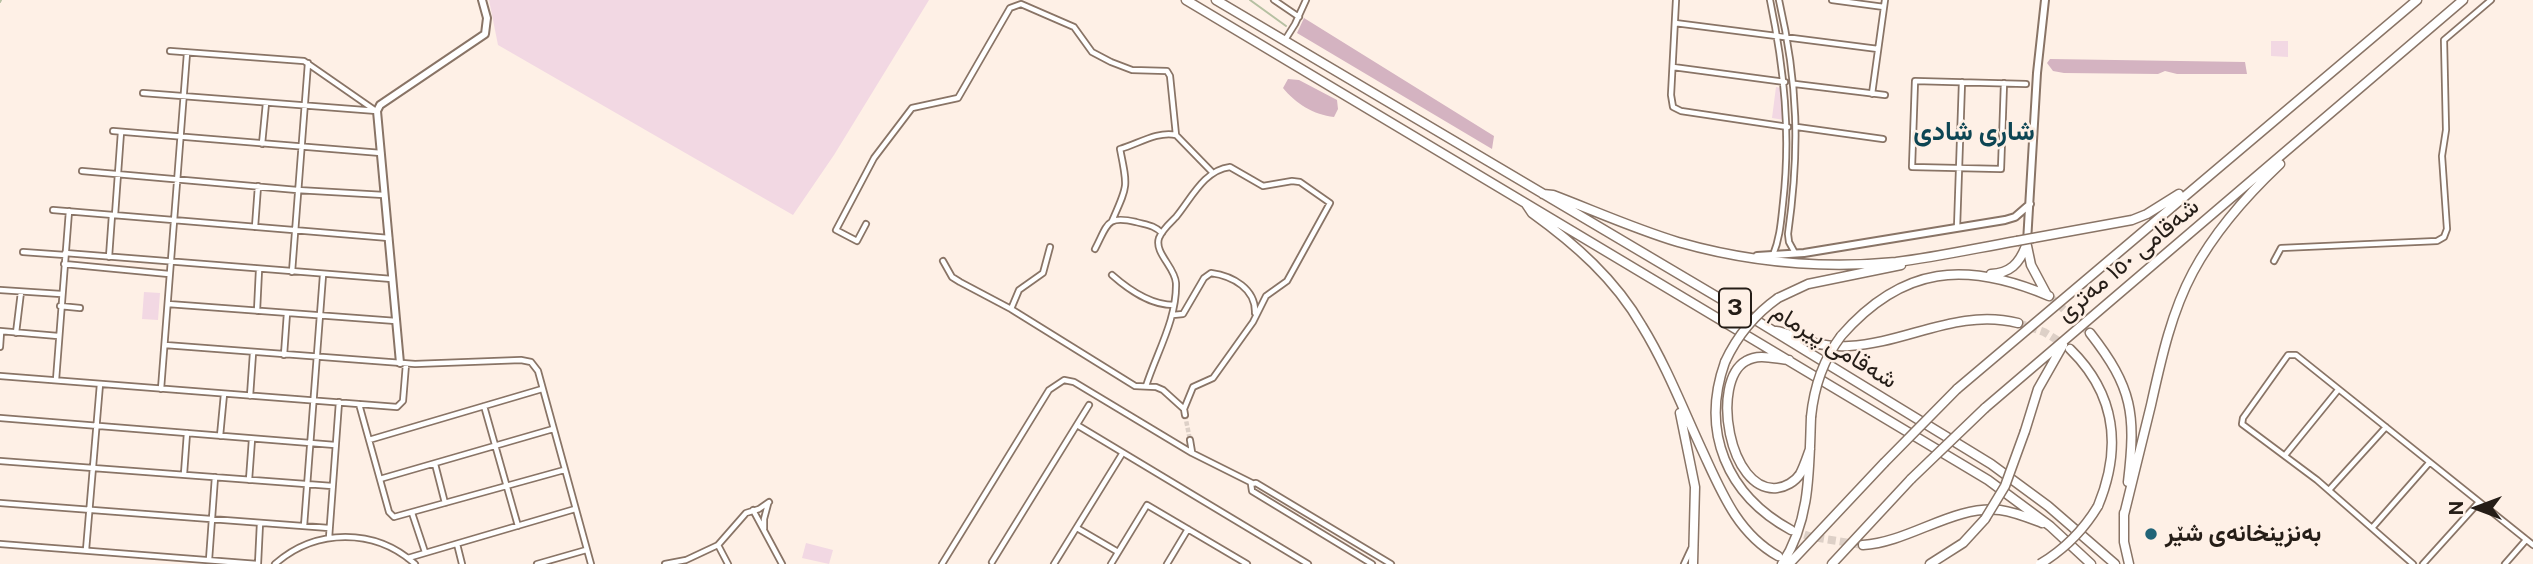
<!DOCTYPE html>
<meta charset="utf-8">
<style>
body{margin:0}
#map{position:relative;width:2533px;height:564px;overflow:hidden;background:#fef0e6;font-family:"Public Sans",sans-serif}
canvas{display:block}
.north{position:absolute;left:2442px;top:473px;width:70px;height:70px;-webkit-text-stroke:5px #fef0e6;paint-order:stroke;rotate:270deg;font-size:19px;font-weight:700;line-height:28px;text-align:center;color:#251d17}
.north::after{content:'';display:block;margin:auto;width:24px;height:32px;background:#251d17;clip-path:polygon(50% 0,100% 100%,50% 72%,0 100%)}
</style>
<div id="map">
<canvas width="2533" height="564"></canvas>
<div class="north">N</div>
</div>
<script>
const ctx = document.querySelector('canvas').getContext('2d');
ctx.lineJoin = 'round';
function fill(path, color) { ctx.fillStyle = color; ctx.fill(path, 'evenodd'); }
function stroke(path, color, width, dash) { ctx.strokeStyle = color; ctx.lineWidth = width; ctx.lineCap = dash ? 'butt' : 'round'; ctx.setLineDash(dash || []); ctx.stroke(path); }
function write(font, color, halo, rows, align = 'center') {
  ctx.font = font + ' "Public Sans",Vazirmatn,sans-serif'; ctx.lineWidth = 5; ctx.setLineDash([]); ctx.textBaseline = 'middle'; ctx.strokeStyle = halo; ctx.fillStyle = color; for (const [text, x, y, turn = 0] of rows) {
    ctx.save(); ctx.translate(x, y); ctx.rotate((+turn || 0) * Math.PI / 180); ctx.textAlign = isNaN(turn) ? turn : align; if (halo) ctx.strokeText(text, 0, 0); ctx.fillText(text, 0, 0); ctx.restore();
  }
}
const green = new Path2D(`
 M489 0H929L834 155 793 215 498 45Z
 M2271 41H2288V57L2271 56Z
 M1776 87 1781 88 1784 120 1772 118Z
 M144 292 160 293 158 320 142 319Z
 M806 543 833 550 829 564 802 558Z`);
const forest = new Path2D(`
 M1304 18 1494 136 1492 149 1297 33Z
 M2050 59 2245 62 2247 74H2177L2165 71 2158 74 2064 73 2053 71 2047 63Z
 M1288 79 1299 80 1337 100 1338 109 1334 117C1314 115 1295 103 1283 88Z`);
const stream = new Path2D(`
 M1250 0 1286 26
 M0 2 1 0`);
const streetTunnel = new Path2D(`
 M1185 415 1190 440`);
const highwayTunnel = new Path2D(`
 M2049 296 2090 333
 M2018 323 2044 332 2065 345
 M1793 531 1812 537 1863 545`);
const street = new Path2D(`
 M1274 0 1299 17
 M1676 0 1671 95 1673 107 1681 111 1788 127
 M1770 0C1784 68 1791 133 1783 203 1781 221 1780 238 1773 255
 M1779 0C1798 83 1800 149 1788 234L1789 242 1795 253
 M1832 0 1884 7
 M1675 23 1878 49
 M1285 40 1295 24 1306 0
 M170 51 304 61 376 111
 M1673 67 1785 82
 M2004 83 2001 169 1912 167 1915 81 2026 84
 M1795 84 1885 95
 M143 93 377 111
 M1872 94 1885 0
 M1797 127 1883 139
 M113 131 381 153
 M1176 135 1213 173
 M262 144 266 103
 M82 171 297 190 384 195
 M53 210 389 238
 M115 215 121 132
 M866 224 857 241 836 230 874 158 912 108 958 98 1010 8 1021 4 1074 27 1092 52 1111 62 1132 70 1167 71 1170 76 1176 135C1157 131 1138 144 1120 149 1128 188 1128 185 1112 221
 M255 227 258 186
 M1957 228 1962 82
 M1095 249C1108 224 1106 215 1136 222 1147 225 1154 225 1162 233
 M23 252 65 255
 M65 253 392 279
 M109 257 112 215
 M943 261 952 277 960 282 1011 309 1135 386 1156 387 1163 390 1184 409
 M2274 261 2281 248 2437 241 2444 237 2447 229 2442 156 2446 130 2444 40 2491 0
 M64 264 169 274
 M292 272 308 63
 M1112 275C1129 290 1150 305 1174 305
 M0 290 61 294
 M168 304 396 321
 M60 306 80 308
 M1011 309 1019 290 1043 273 1050 247
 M257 311 259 270
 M1173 315 1183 314 1204 278 1211 273C1233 276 1256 289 1255 313
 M0 331 58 336
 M16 333 21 292
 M165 345 415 364 521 360 531 362 538 371 591 564
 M0 347 1 332
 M284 355 287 313
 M0 376 397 407 403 401 406 364
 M56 380 69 211
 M1146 386C1157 352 1177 319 1176 283 1175 267 1154 253 1159 238 1162 230 1170 223 1176 217 1191 199 1204 170 1230 167L1263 186 1292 181 1300 182 1330 203 1287 281 1266 296 1253 322 1213 378 1193 387 1184 409 1185 415
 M161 389 187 53
 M250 396 253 353
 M359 404 389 512 394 517 564 470
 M484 406 518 526
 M0 418 335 445
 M1077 425 1308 564
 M220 436 224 394
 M369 440 542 389
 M1190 440 1192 452
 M2286 454 2338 390
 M0 461 332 486
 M435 464 445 503
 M184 474 187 433
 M380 479 553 429
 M249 480 252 439
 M2329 490 2386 427
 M0 503 329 528
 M753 510 782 564
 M412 513 425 552
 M304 526 323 275
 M1077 528 1118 552
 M2372 528 2429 463
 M764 529V519L768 504
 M329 538 339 402
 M0 544 257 564
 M457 544 462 564
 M718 545 728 564
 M86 550 100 384
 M408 558 575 509
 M209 560 215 477
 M992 562 1089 405
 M258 564 260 523
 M275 564C316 528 375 528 415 564
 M537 564 586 550
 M665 564 686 560 718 545 746 513 759 509 769 502
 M942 564 1049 390 1064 380 1074 382 1192 453 1252 483
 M1054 564 1122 454
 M1111 564 1147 505 1247 564
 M1167 564 1188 529
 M1372 564 1252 491 1251 484 1256 483 1391 564
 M1684 564 1691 549
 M2413 564 2317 480 2242 424 2243 418 2288 355H2296L2533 545
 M2423 564 2479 502
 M2505 564 2526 540`);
const secondary = new Path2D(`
 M2027 242 2037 73 2045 0
 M1757 256 1804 253 2005 220 2015 217 2030 204
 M400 363 377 111 380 105 485 34 487 18 482 0`);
const highway = new Path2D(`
 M1186 0 1988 480 2050 526 2091 564
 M1216 0 1731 305 1991 464 2048 506 2115 564
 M1543 194 1553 195C1595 211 1635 229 1678 242 1748 262 1823 269 1896 262 1937 257 1977 248 2017 241
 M1526 204 1532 213C1575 244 1615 279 1642 326 1666 365 1683 409 1702 450 1721 491 1737 533 1778 556
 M2033 238 2132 220 2147 214 2179 194
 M2027 246 2031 265 2047 295
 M1991 274C2010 273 2019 264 2026 246
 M1778 298 1808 284 1901 265
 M1776 331C1785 332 1792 336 1801 339 1817 345 1832 347 1849 346 1907 343 1958 308 2018 323
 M2090 333C2133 388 2136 414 2128 482
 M1841 336C1903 265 1966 261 2049 296
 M2070 349C2116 394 2122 448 2098 506
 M1789 360C1775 359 1759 353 1746 361 1710 381 1729 493 1777 488 1785 487 1795 482 1800 474 1804 467 1807 457 1810 449
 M1725 362C1700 432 1727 495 1791 530
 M1957 389 2417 0
 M1985 408 2463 0
 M1680 413 1695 487 1693 564
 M2025 431 2038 389 2063 345
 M2124 513V542L2129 564
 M2124 515C2133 478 2142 442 2151 405 2161 360 2171 313 2193 272 2215 231 2246 196 2280 164
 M1863 545C1910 542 1953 505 2000 510 2015 512 2029 518 2042 523
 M1782 564C1811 520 1809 468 1811 417
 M1789 564 1884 463
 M1832 564 1911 479
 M1930 564 1963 543 1985 519`);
const highwayBridge = new Path2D(`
 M2017 241 2033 238
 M1725 362C1737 336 1754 315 1778 298
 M1811 417C1814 387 1823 360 1841 336
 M1884 463 1957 389
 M1911 479 1985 408
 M1985 519 2005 486 2025 431
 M2040 564C2065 549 2083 531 2098 506`);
const markers = [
 [2151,534,7,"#216477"]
];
const shields = [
 [1735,308,32]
];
const shieldNames = [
 ["3",1735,308]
];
const streetNames = [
 ["شەقامی ١٥٠ مەتری",2128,260,-40],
 ["شەقامی پیرمام",1834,346,31]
];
const poiNames = [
 ["بەنزینخانەی شێر",2165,534]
];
const neighbourhoodNames = [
 ["شاری شادی",1974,132]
];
fill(green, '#f2d8e3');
fill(forest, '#d4b3c1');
stroke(stream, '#b6c0a2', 2);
stroke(streetTunnel, '#ddd0c7', 4.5, [4.5, 2]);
stroke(highwayTunnel, '#ddd0c7', 8, [8, 4]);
stroke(street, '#897466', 8);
stroke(secondary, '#897466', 10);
stroke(highway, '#897466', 11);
stroke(street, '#fff', 4.5);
stroke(secondary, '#fff', 6);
stroke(highway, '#fff', 8);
stroke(highwayBridge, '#897466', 11, []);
stroke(highwayBridge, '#fff', 8);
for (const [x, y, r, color] of markers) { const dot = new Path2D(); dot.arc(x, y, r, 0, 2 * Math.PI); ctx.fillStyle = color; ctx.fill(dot); stroke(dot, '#fef0e6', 2.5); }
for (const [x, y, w] of shields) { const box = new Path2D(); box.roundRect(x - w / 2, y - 19.5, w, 39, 5); ctx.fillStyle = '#fef0e6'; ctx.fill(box); stroke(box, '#251d17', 2); }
write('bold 23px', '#251d17', null, shieldNames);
write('24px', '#251d17', '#fef0e6', streetNames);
write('bold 24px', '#251d17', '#fef0e6', poiNames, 'left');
write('bold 26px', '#0d4553', '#fef0e6', neighbourhoodNames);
</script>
